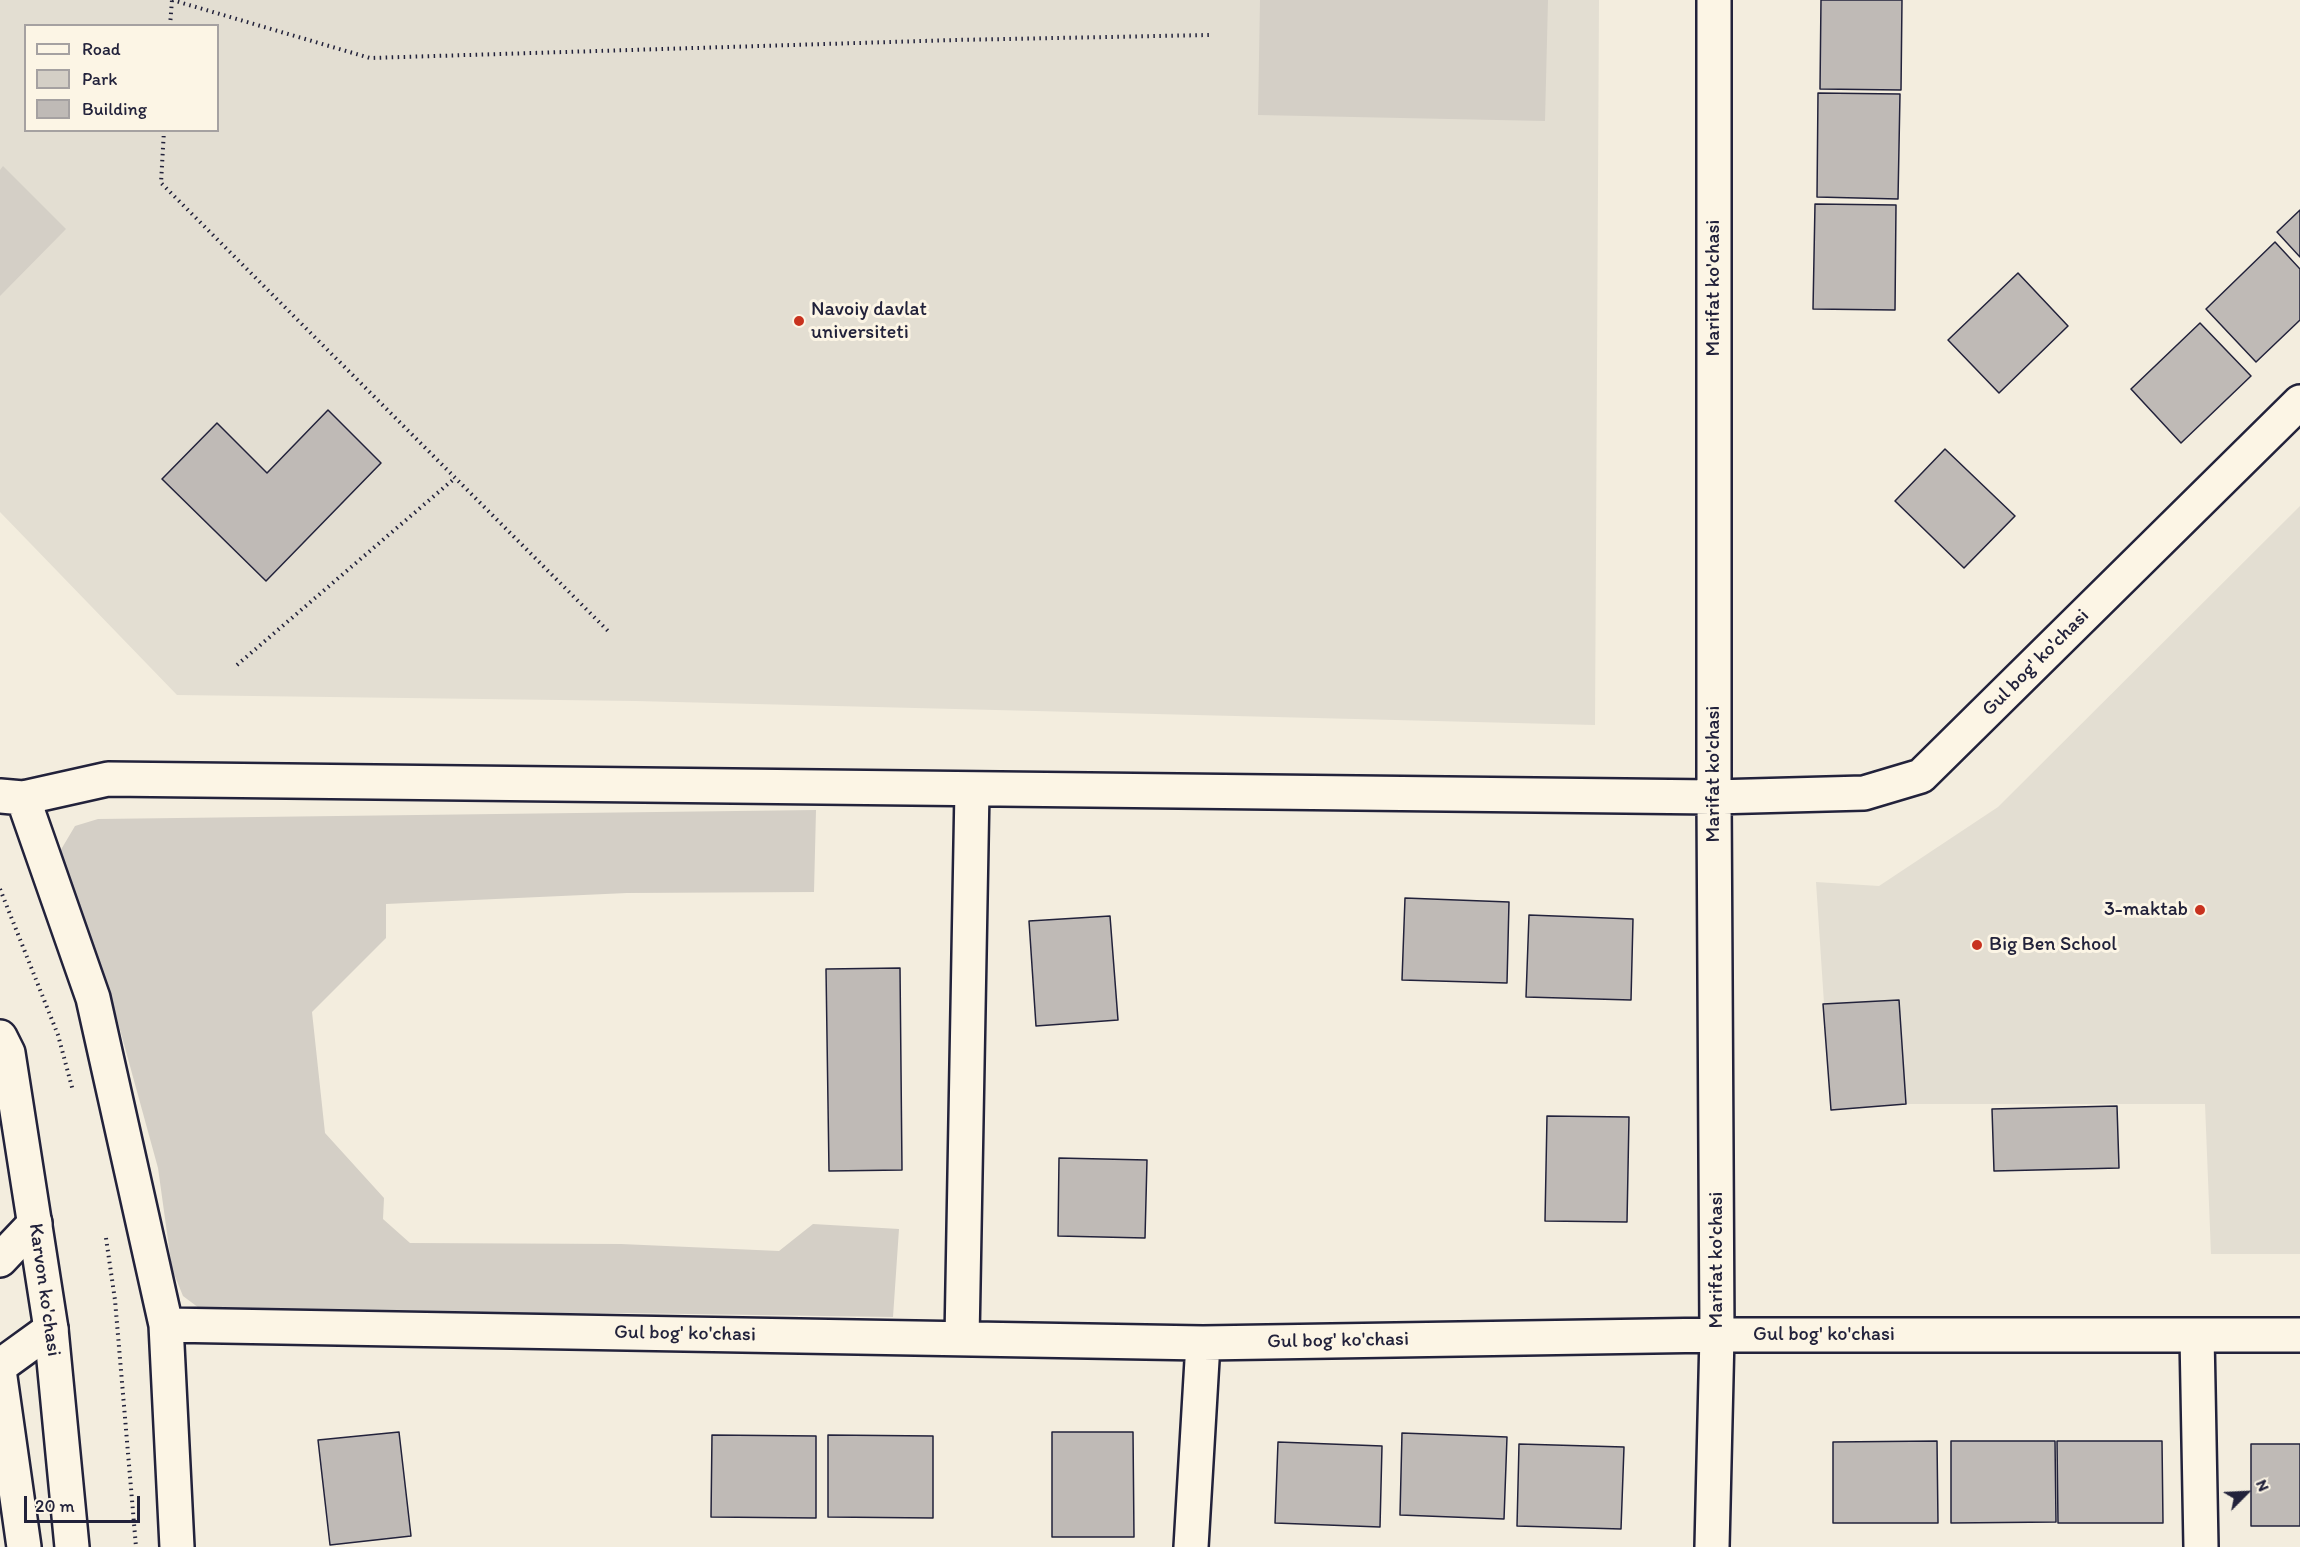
<!DOCTYPE html>
<style>
body{margin:0}
#map{position:relative;width:2300px;height:1547px;overflow:hidden;background:#f3edde;font-family:Itim,sans-serif}
canvas{display:block}
.legend{position:absolute;left:24px;top:24px;width:195px;height:108px;box-sizing:border-box;background:#fcf5e5;border:2px solid #a5a1a1;margin:0;padding:8px 10px;list-style:none;font-size:18px;color:#22223b}
.legend li{display:flex;align-items:center;gap:12px;height:30px}
.legend b{width:30px;border:2px solid #a5a1a1}
.north{position:absolute;left:2216px;top:1463px;width:60px;height:60px;-webkit-text-stroke:4px #fcf5e5;paint-order:stroke;rotate:66deg;font-size:16px;font-weight:700;line-height:24px;text-align:center;color:#22223b}
.north::after{content:'';display:block;margin:auto;width:21px;height:27px;background:#22223b;clip-path:polygon(50% 0,100% 100%,50% 72%,0 100%)}
.scale{position:absolute;left:24px;top:1496px;width:116px;height:27px;box-sizing:border-box;border:3px solid #22223b;border-top:0;padding-left:8px;font-size:18px;line-height:21px;white-space:nowrap;color:#22223b;-webkit-text-stroke:4px #fcf5e5;paint-order:stroke}
</style>
<div id="map">
<canvas width="2300" height="1547"></canvas>
<ul class="legend">
<li><b style="height:8px;background:#fcf5e5"></b>Road</li>
<li><b style="height:16px;background:#d4cfc6"></b>Park</li>
<li><b style="height:16px;background:#bfbab6"></b>Building</li>
</ul>
<div class="north">N</div>
<div class="scale">20 m</div>
</div>
<script>
const ctx = document.querySelector('canvas').getContext('2d');
ctx.lineJoin = 'round';
function fill(path, color) { ctx.fillStyle = color; ctx.fill(path, 'evenodd'); }
function stroke(path, color, width, dash) { ctx.strokeStyle = color; ctx.lineWidth = width; ctx.lineCap = dash ? 'butt' : 'round'; ctx.setLineDash(dash || []); ctx.stroke(path); }
function write(font, color, halo, rows, align = 'center') {
  ctx.font = font + ' Itim,sans-serif'; ctx.lineWidth = 6; ctx.setLineDash([]); ctx.textBaseline = 'middle'; ctx.strokeStyle = halo; ctx.fillStyle = color; for (const [text, x, y, turn = 0] of rows) {
    ctx.save(); ctx.translate(x, y); ctx.rotate((+turn || 0) * Math.PI / 180); ctx.textAlign = isNaN(turn) ? turn : align; if (halo) ctx.strokeText(text, 0, 0); ctx.fillText(text, 0, 0); ctx.restore();
  }
}
const built = new Path2D(`
 M0 0H1599L1595 725 636 701 177 695 0 512ZM26 26H218V130H26Z
 M2300 506V1254H2211L2205 1104H1906L1831 1110 1816 882 1879 886 1998 807Z`);
const green = new Path2D(`
 M1260 0H1548L1545 121 1258 115Z
 M3 166 66 229 0 296V170Z
 M816 810 814 892 627 893 386 904V938L312 1012 325 1133 384 1198 383 1219 410 1243 621 1244 779 1251 813 1224 899 1229 893 1317 621 1313 207 1314 183 1296 172 1269 158 1168 108 986 54 867 59 853 75 826 98 819Z`);
const building = new Path2D(`
 M1821 0H1902L1901 90 1820 89Z
 M1818 93 1900 94 1898 199 1817 197Z
 M1815 204 1896 205 1895 310 1813 309Z
 M2300 210V257L2277 232Z
 M2275 242 2300 269V320L2256 362 2206 309Z
 M2018 273 2068 326 1999 393 1948 340Z
 M2200 323 2251 376 2181 443 2131 389Z
 M328 410 381 463 266 581 162 479 217 423 267 473Z
 M1945 449 2015 516 1964 568 1895 501Z
 M1405 898 1509 902 1507 983 1402 980Z
 M1529 915 1633 919 1631 1000 1526 997Z
 M1110 916 1118 1020 1036 1026 1029 921Z
 M900 968 902 1170 829 1171 826 969Z
 M1899 1000 1906 1104 1831 1110 1823 1004Z
 M2117 1106 2119 1168 1994 1171 1992 1109Z
 M1547 1116 1629 1117 1627 1222 1545 1221Z
 M1059 1158 1147 1160 1145 1238 1058 1236Z
 M399 1432 411 1536 330 1545 318 1440Z
 M1052 1432H1133L1134 1537H1052Z
 M1402 1433 1507 1437 1504 1519 1400 1515Z
 M712 1435 816 1436V1518L711 1517Z
 M828 1435 933 1436V1518L828 1517Z
 M1937 1441 1938 1523H1833V1442Z
 M1951 1441H2055L2056 1522 1951 1523Z
 M2057 1441H2162L2163 1523H2058Z
 M1278 1442 1382 1446 1380 1527 1275 1523Z
 M1519 1444 1624 1447 1621 1529 1517 1526Z
 M2251 1444H2300V1526H2251Z`);
const path = new Path2D(`
 M172 0 370 58 955 40 1209 35
 M170 26 172 0
 M164 130 161 183 609 632
 M237 665 455 478
 M0 889 58 1035 73 1091
 M106 1238 115 1300 136 1547`);
const minor = new Path2D(`
 M0 796 23 798 108 779 1714 797 1864 793 1921 776 2300 402
 M23 798 93 998 166 1325 177 1547
 M166 1325 1203 1343 1717 1335H2300
 M2197 1335 2201 1547
 M962 1339 972 789
 M1191 1547 1203 1343
 M1712 1547 1717 1335 1714 797V0`);
const tertiary = new Path2D(`
 M0 1260 35 1223
 M0 1366 51 1329`);
const secondary = new Path2D(`
 M0 1037 8 1053 51 1329 72 1547
 M0 1377 24 1547`);
const markers = [
 [799,321,6,"#c8321e"],
 [2200,910,6,"#c8321e"],
 [1977,945,6,"#c8321e"]
];
const streetNames = [
 ["Marifat ko'chasi",1714,288,-90],
 ["Gul bog' ko'chasi",2036,663,-45],
 ["Marifat ko'chasi",1714,774,-90],
 ["Marifat ko'chasi",1717,1260,-90],
 ["Karvon ko'chasi",44,1290,82],
 ["Gul bog' ko'chasi",685,1334,1],
 ["Gul bog' ko'chasi",1824,1335],
 ["Gul bog' ko'chasi",1338,1341,-1]
];
const poiNames = [
 ["Navoiy davlat",811,310],
 ["universiteti",811,333],
 ["3-maktab",2188,910,"right"],
 ["Big Ben School",1989,945]
];
fill(built, '#e3ded2');
fill(green, '#d4cfc6');
fill(building, '#bfbab6');
stroke(building, '#22223b', 1.5);
stroke(minor, '#22223b', 38);
stroke(tertiary, '#22223b', 38);
stroke(secondary, '#22223b', 38);
stroke(path, '#22223b', 4, [1.5, 4.5]);
stroke(minor, '#fcf5e5', 33);
stroke(tertiary, '#fcf5e5', 33);
stroke(secondary, '#fcf5e5', 33);
for (const [x, y, r, color] of markers) { const dot = new Path2D(); dot.arc(x, y, r, 0, 2 * Math.PI); ctx.fillStyle = color; ctx.fill(dot); stroke(dot, '#fcf5e5', 2); }
write('20px', '#22223b', '#fcf5e5', streetNames);
write('20px', '#22223b', '#fcf5e5', poiNames, 'left');
</script>
